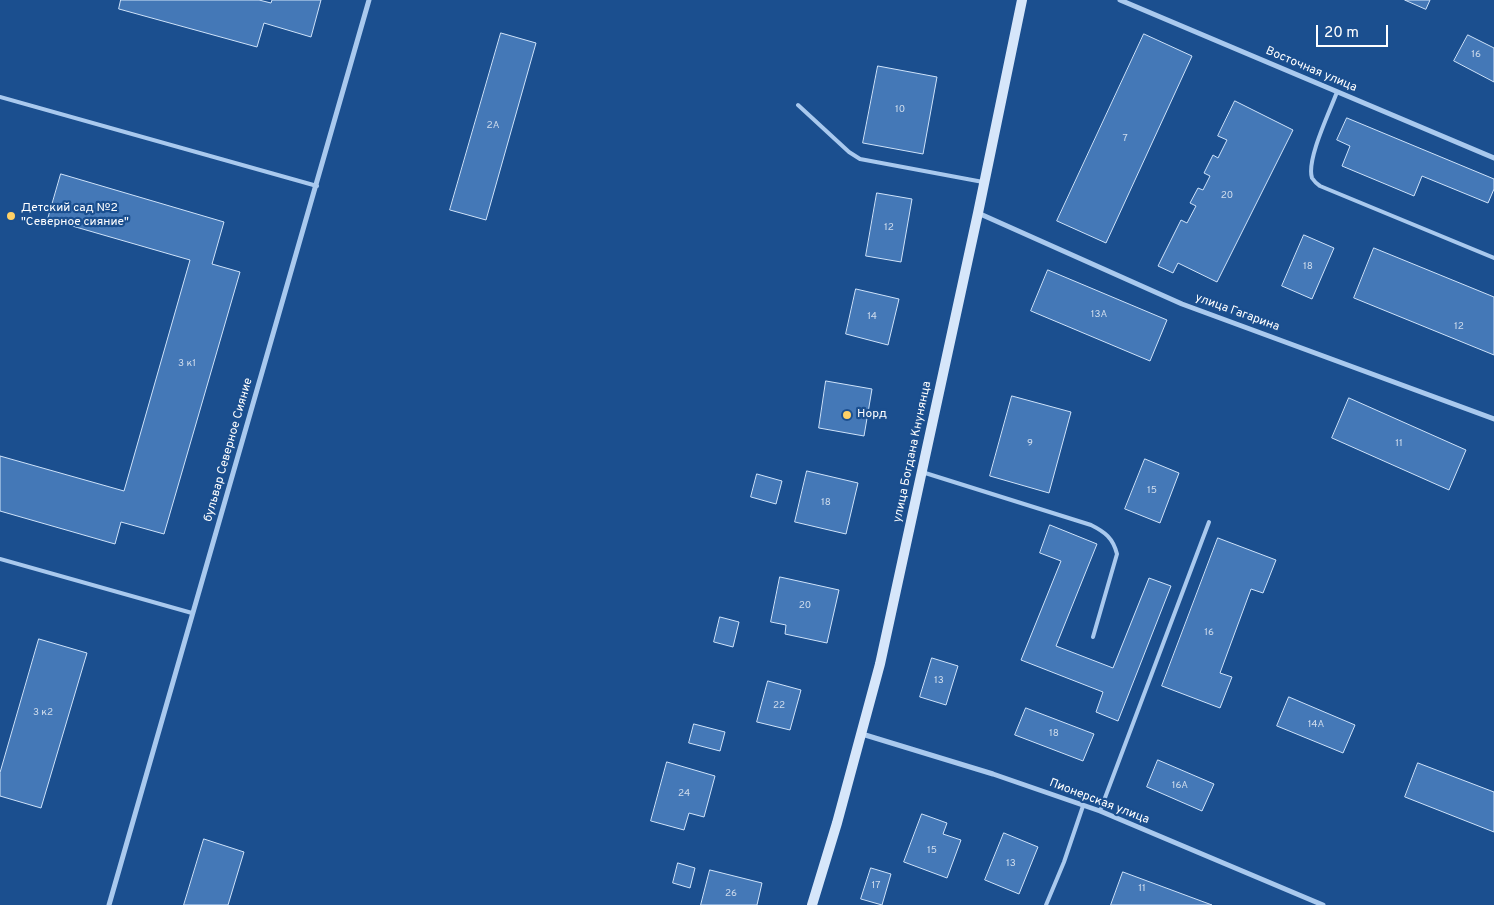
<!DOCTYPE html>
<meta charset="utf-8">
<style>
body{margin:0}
#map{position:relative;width:1494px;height:905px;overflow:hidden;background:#1b4f8f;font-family:Overpass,sans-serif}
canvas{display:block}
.scale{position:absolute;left:1316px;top:25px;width:72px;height:22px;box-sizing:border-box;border:2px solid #fff;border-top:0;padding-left:6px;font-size:15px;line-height:18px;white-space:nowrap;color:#fff;-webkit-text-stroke:4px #1b4f8f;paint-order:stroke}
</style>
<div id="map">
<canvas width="1494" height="905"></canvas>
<div class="scale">20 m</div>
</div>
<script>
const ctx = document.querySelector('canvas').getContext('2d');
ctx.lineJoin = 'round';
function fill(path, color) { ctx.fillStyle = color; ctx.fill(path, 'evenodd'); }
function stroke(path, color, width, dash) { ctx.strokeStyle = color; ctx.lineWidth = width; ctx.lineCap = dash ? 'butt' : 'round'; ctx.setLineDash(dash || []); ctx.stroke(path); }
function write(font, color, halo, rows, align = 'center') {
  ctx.font = font + ' Overpass,sans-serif'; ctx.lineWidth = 4.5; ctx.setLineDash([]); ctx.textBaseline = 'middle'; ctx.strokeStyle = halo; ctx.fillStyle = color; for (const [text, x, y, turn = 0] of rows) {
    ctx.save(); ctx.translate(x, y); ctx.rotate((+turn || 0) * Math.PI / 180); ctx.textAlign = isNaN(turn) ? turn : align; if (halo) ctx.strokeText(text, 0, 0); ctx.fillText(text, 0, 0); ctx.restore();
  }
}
const building = new Path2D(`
 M121 0H259L271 3 272 0H321L311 37 264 23 257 47 119 9Z
 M1405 0H1430L1426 9Z
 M501 33 536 43 486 220 450 210Z
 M1144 34 1192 56 1106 243 1057 221Z
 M1468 35 1494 48V82L1454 61Z
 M878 66 937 77 923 154 863 143Z
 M1235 101 1293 130 1217 282 1178 263 1173 273 1158 266 1181 220 1187 223 1196 206 1190 203 1198 188 1203 190 1210 176 1204 173 1213 155 1218 158 1227 140 1218 136Z
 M1347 118 1494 179V189L1488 203 1422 176 1414 196 1342 166 1350 146 1337 140Z
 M61 174 224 222 212 264 240 272 164 534 121 522 115 544 0 511V456L124 491 190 260 48 219Z
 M877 193 912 199 901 262 866 256Z
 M1304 235 1334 248 1312 299 1282 286Z
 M1374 248 1494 297V355L1354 298Z
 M1048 270 1167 320 1150 361 1031 311Z
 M856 289 899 299 888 345 846 334Z
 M826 381 872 389 864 436 819 428Z
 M1012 396 1071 412 1049 493 990 476Z
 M1349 398 1466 450 1449 490 1332 438Z
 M1145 459 1179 473 1160 523 1125 509Z
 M807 471 858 483 846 534 795 522Z
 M757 474 782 481 776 504 751 497Z
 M1050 525 1097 544 1056 646 1113 668 1149 578 1171 586 1118 721 1096 712 1103 692 1021 660 1061 561 1040 553Z
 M1218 538 1276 560 1263 593 1251 589 1220 673 1232 677 1220 708 1162 686Z
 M780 577 839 590 827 643 785 634 786 625 771 622Z
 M720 617 739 622 733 647 714 642Z
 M39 639 87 653 41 808 0 796V773Z
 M932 658 958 666 946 705 920 697Z
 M768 681 801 690 790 730 757 722Z
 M1289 697 1355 725 1343 753 1277 726Z
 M1026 708 1094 734 1083 761 1015 735Z
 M694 724 725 732 720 751 689 743Z
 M1158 760 1214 784 1202 811 1147 787Z
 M667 762 715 776 704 817 689 813 684 830 651 821Z
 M1418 763 1494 792V832L1405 797Z
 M922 814 947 823 943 834 961 840 947 878 904 862Z
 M1004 833 1038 847 1019 894 985 880Z
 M204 839 244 852 228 905H184Z
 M678 863 695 868 690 888 673 883Z
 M871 868 891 874 882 905 861 899Z
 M710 870 762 883 757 905H701Z
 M1123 872 1212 905H1111Z`);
const service = new Path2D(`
 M1337 92C1330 111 1306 160 1312 178 1314 181 1317 184 1320 186L1494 258
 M0 97 317 186
 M798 105 849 152 860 159 983 182
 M922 472 1091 525C1105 532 1113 538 1117 554L1093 637
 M0 559 192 613
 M1100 811 1209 522
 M1046 905 1064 862 1083 806`);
const minor = new Path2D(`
 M1120 0 1494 158
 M978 213 1182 304 1494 419
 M862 734 993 774 1100 811 1323 905
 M109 905C195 603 285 302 369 0`);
const secondary = new Path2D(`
 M812 905 837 823 880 664 978 213 1022 0`);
const markers = [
 [11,216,5,"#ffd166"],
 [847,415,5,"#ffd166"]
];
const numberNames = [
 ["16",1476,55],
 ["10",900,110],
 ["2А",493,126],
 ["7",1125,139],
 ["20",1227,196],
 ["12",889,228],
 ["18",1308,267],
 ["13А",1099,315],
 ["14",872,317],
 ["12",1459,327],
 ["3 к1",187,364],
 ["9",1030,444],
 ["11",1399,444],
 ["15",1152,491],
 ["18",826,503],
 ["20",805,606],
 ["16",1209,633],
 ["13",939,681],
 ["22",779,706],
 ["3 к2",43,713],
 ["14А",1316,725],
 ["18",1054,734],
 ["16А",1180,786],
 ["24",684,794],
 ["15",932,851],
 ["13",1011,864],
 ["17",876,886],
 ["11",1142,889],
 ["26",731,894]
];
const streetNames = [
 ["Восточная улица",1311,70,23],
 ["улица Гагарина",1237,313,20],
 ["бульвар Северное Сияние",229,450,-74],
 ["улица Богдана Кнунянца",913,452,-78],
 ["Пионерская улица",1099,802,21]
];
const poiNames = [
 ["Детский сад №2",21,209],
 ["\"Северное сияние\"",21,223],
 ["Норд",857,415]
];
fill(building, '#4478b7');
stroke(building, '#cfe3fa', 1);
stroke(service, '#a9c9ee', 4);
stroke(minor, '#a9c9ee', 5);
stroke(secondary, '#d6e6fa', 10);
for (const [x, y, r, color] of markers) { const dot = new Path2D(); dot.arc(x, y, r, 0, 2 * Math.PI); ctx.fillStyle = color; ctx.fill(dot); stroke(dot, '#1b4f8f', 2); }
write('10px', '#d0dded', null, numberNames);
write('12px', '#fff', '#1b4f8f', streetNames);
write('12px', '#fff', '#1b4f8f', poiNames, 'left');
</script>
